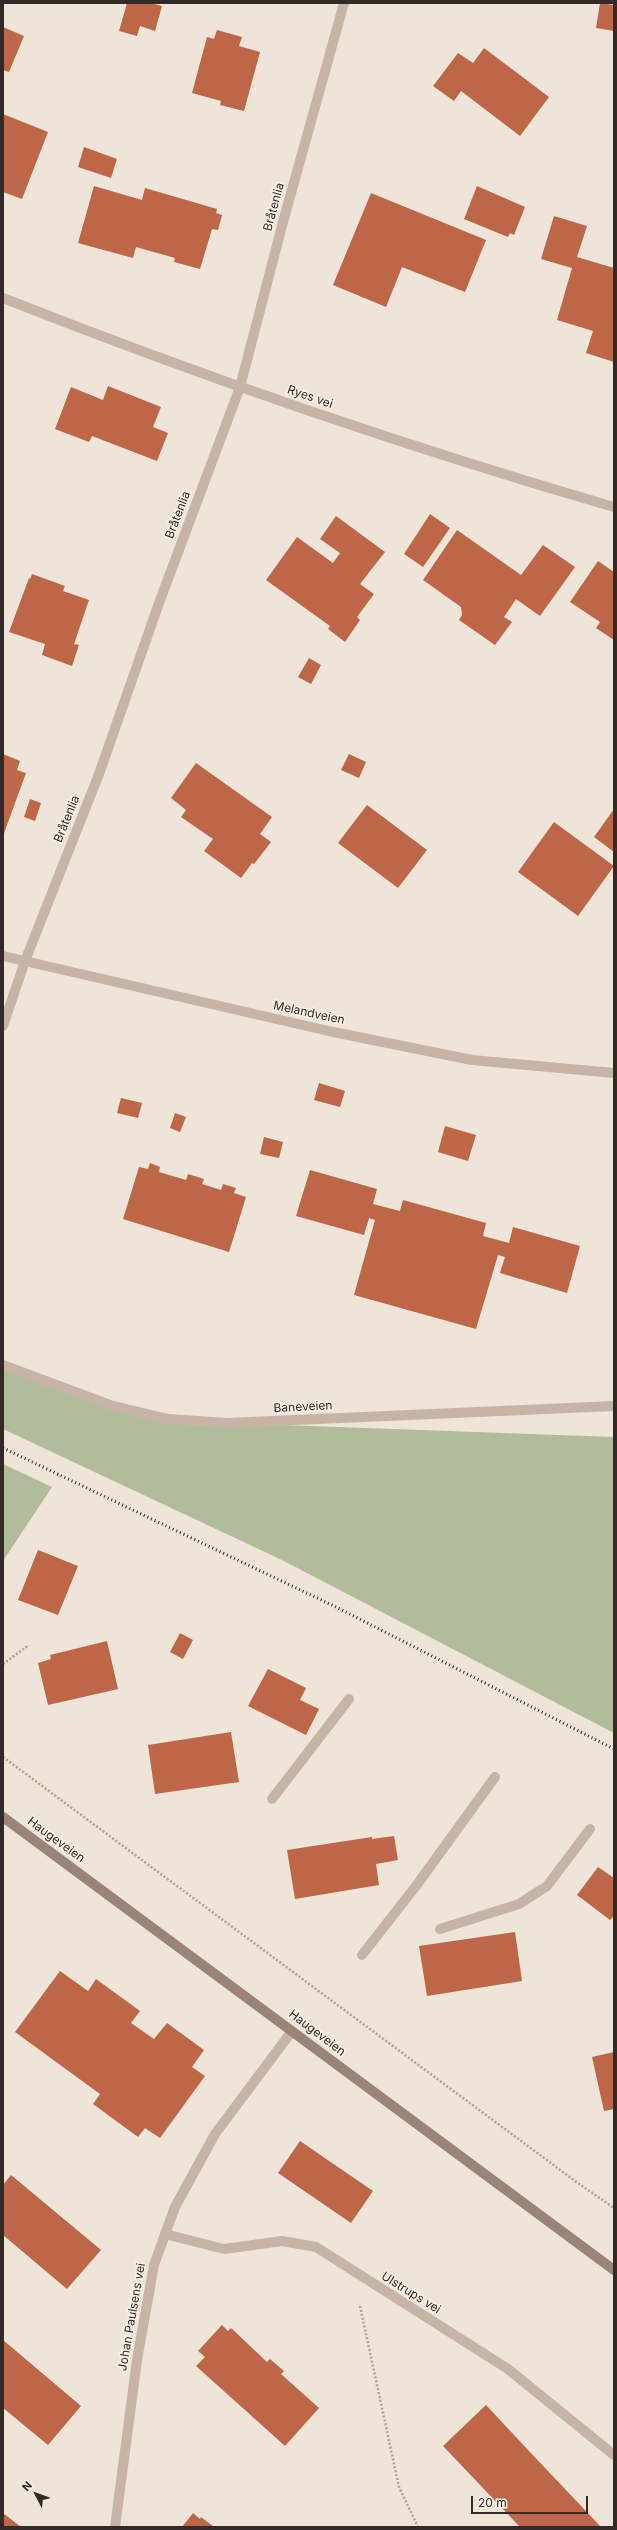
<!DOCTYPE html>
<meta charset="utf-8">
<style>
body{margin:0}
#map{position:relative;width:617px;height:2530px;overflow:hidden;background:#efe4d8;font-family:Inter,sans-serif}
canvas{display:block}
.frame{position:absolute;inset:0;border:4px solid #322a26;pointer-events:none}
.north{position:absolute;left:16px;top:2474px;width:40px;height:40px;-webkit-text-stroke:3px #f7efe4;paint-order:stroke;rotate:311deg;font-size:11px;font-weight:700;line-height:16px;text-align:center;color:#322a26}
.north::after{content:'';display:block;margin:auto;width:14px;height:18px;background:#322a26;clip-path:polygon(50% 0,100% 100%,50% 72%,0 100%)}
.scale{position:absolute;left:471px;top:2496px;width:117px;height:18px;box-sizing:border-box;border:2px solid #322a26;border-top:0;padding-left:5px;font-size:12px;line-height:14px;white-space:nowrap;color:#322a26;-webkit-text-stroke:3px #f7efe4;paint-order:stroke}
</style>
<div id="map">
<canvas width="617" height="2530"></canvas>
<div class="frame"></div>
<div class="north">N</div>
<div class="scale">20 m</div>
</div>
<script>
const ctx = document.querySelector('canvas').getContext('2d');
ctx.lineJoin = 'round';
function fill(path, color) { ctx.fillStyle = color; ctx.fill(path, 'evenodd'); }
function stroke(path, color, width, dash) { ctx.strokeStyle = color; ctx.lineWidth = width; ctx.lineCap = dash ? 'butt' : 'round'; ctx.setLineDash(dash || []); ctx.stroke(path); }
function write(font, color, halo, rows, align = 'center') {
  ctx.font = font + ' Inter,sans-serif'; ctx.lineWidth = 3.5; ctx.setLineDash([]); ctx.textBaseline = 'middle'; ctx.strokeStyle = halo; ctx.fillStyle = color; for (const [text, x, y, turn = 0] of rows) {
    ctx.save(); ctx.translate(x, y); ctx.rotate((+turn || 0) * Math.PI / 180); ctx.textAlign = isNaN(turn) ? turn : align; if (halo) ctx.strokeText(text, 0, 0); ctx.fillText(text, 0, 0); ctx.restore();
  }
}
const green = new Path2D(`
 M3 1365 110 1405 227 1423 614 1437V1733L282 1560 3 1429Z
 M3 1464 52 1487 3 1561Z`);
const building = new Path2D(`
 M127 3H150L162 6 155 31 140 26 137 36 119 31Z
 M600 3 614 5V31L596 28Z
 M3 27 24 36 9 72 3 70Z
 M217 30 242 37 239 46 260 52 244 111 220 105 221 101 192 93 207 37 214 39Z
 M484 48 549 97 520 136 461 91 454 101 433 86 458 53 473 63Z
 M3 114 48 132 22 199 3 192Z
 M84 147 117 159 111 178 78 167Z
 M94 186 142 200 145 188 217 209 216 213 222 215 218 230 212 229 200 269 174 262 175 258 136 247 133 258 78 243Z
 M477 186 525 207 514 235 510 233 508 237 464 219Z
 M371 193 486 240 465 292 402 267 386 307 333 285Z
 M554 216 587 226 577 257 614 268V362L586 353 593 331 557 320 572 268 541 259Z
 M108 386 161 407 153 427 168 433 157 461 92 436 89 442 55 429 71 387 103 400Z
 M430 514 450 528 423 567 404 554Z
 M336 516 385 552 360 584 374 594 357 617 360 620 345 642 328 629 330 626 266 580 297 537 333 563 340 553 320 539Z
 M457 530 521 575 543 545 575 567 540 616 516 599 504 617 512 622 495 645 459 620 462 615 461 607 423 580Z
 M598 561 614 572V640L596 628 600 622 570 602Z
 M32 574 65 586 63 591 89 600 74 644 79 645 72 666 42 655 45 644 9 632 29 578 30 579Z
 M309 658 321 665 311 684 298 677Z
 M3 754 20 761 17 770 26 773 3 836Z
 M349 754 366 762 359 778 341 770Z
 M196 763 272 817 260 834 271 842 254 864 252 863 241 878 204 851 213 839 181 817 186 810 171 798Z
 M30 799 41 803 35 821 24 817Z
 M367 805 427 850 398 888 338 843Z
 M614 809V852L594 837Z
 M554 822 614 866 578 916 518 872Z
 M319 1083 345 1091 340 1107 314 1100Z
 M121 1098 142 1103 138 1118 117 1113Z
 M175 1113 186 1117 180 1132 170 1128Z
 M445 1126 476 1135 468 1161 438 1152Z
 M264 1137 283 1142 279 1158 260 1154Z
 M150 1163 160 1167 159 1172 186 1180 188 1174 204 1179 202 1184 221 1190 223 1184 236 1188 234 1193 246 1197 229 1252 123 1219 139 1167 148 1169Z
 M310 1170 377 1189 373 1204 400 1211 403 1200 486 1223 483 1236 509 1243 513 1227 580 1246 567 1293 500 1273 505 1257 498 1255 476 1329 354 1295 375 1220 369 1218 364 1235 296 1216Z
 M38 1550 78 1566 58 1615 18 1600Z
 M180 1633 193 1640 183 1659 170 1652Z
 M107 1641 118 1689 48 1705 38 1663 51 1659 50 1655Z
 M268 1669 306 1688 300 1700 319 1709 306 1735 248 1706Z
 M231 1732 239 1782 155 1794 148 1745Z
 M394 1836 398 1860 376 1864 379 1885 295 1899 287 1850 372 1837V1839Z
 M598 1867 614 1878V1916L610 1920 577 1895Z
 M515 1932 522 1981 427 1996 419 1946Z
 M60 1971 88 1991 96 1979 140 2011 131 2023 154 2039 167 2023 204 2050 192 2067 205 2076 160 2138 145 2128 138 2137 93 2104 100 2094 15 2032Z
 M614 2052V2109L604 2111 592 2057Z
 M300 2141 373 2191 351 2223 278 2173Z
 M11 2175 101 2250 67 2289 3 2235V2185Z
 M222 2325 228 2331 231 2328 267 2362 270 2359 284 2371 281 2374 319 2408 285 2446 196 2366 205 2357 198 2351Z
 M3 2340 81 2406 48 2445 3 2408Z
 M486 2405 528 2450 601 2527H520L443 2446Z
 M3 2513 21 2527H3Z
 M193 2513 200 2519 201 2517 214 2527H182Z`);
const path = new Path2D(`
 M3 1664 29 1645
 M3 1757 575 2181 614 2208
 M360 2306 399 2487 418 2527`);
const service = new Path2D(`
 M272 1799 349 1699
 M440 1929 519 1904 547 1886 590 1829
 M362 1955 416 1886 495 1777`);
const minor = new Path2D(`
 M3 298C203 377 407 447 614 507
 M3 956 333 1032 472 1060 614 1073
 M3 1026 25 961 99 774 159 603 240 387 283 222 344 3
 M3 1365 110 1405 168 1419 227 1423 614 1406
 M165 2234 224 2249 282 2241 316 2247 508 2369 614 2455
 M115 2527 137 2360 154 2265 175 2207 215 2134 292 2031`);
const secondary = new Path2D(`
 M3 1817 614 2270`);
const rail = new Path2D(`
 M3 1448 336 1607 614 1749`);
const streetNames = [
 ["Bråtenlia",274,207,-75],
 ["Ryes vei",310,397,19],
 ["Bråtenlia",178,515,-69],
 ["Bråtenlia",67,819,-68],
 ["Melandveien",309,1013,12],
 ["Baneveien",303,1407,-3],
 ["Haugeveien",56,1840,36],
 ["Haugeveien",317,2033,37],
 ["Ulstrups vei",411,2293,32],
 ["Johan Paulsens vei",132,2317,-80]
];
fill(green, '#b0bc9a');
fill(building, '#bd6648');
stroke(path, '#b19f90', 2.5, [2, 2]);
stroke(service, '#c6b5a6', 10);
stroke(minor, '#c6b5a6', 10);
stroke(secondary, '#998477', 10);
stroke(rail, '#322a26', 3, [1, 3]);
write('12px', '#322a26', '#f7efe4', streetNames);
</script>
